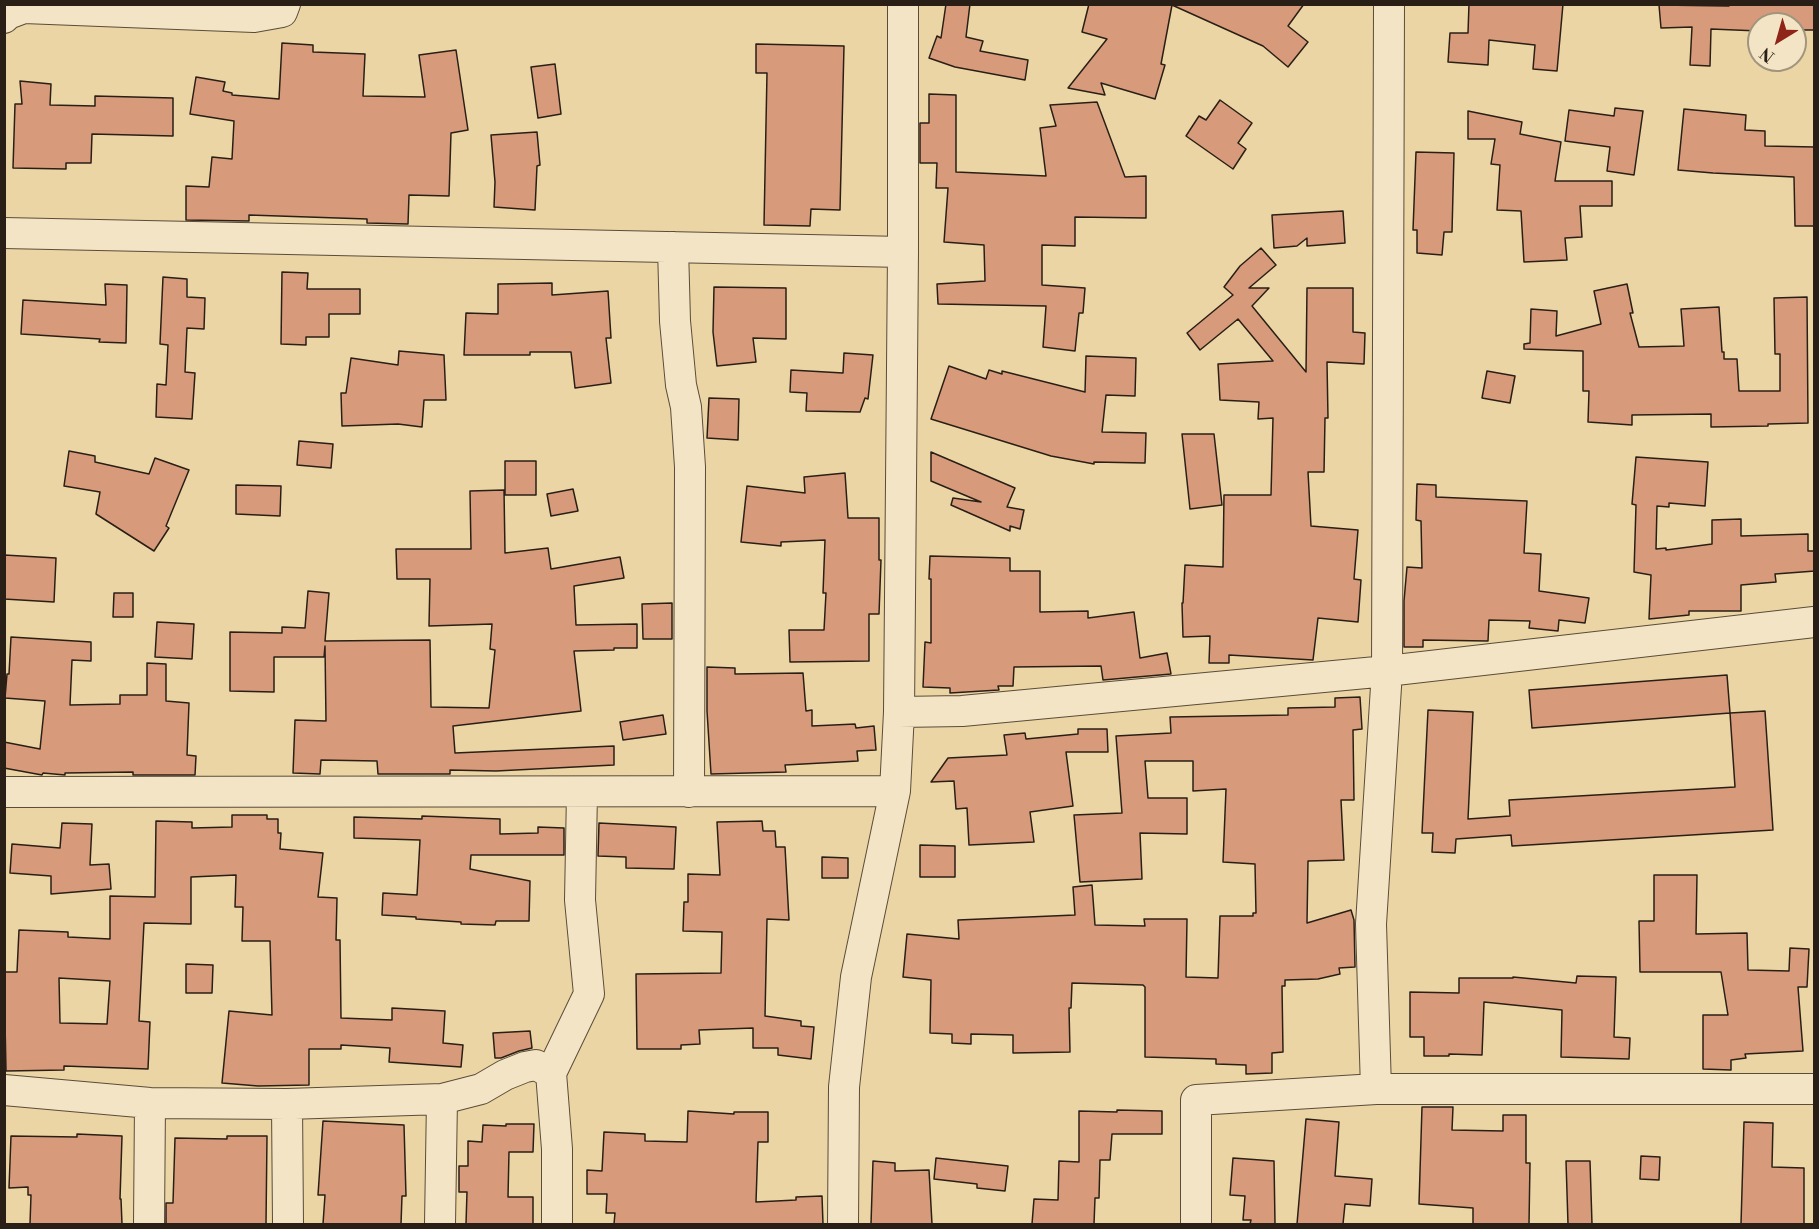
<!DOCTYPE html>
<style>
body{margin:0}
#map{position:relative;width:1819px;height:1229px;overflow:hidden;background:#ebd5a4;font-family:"Libre Bodoni",serif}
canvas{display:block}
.frame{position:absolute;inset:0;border:6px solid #2a1f16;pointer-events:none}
.north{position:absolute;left:1747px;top:12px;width:60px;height:60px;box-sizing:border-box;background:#f2e4c4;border:2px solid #a2957e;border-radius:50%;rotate:217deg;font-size:16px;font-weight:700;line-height:24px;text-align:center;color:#2a1f16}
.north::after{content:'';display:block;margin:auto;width:21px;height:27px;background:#8f2418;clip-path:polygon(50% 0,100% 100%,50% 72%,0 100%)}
</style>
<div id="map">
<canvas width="1819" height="1229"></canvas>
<div class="frame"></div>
<div class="north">N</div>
</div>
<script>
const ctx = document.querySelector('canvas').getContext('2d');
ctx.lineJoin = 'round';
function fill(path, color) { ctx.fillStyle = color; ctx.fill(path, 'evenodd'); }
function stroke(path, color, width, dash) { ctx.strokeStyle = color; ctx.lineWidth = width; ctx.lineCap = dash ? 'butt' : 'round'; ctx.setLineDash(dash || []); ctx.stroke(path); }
const building = new Path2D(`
 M946 4H970L966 37 983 41 980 51 1028 60 1025 80 955 67 929 58 937 36 941 38Z
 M1089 4H1304L1288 26 1308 42 1288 67 1263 46 1172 5 1161 64 1165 65 1155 99 1101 83 1105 95 1068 88 1107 39 1082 32Z
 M1469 4H1563L1557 71 1533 69 1535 45 1489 40 1488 65 1448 62 1450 33H1468Z
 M1729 4H1815V30H1795V24H1759V31L1711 29 1710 66 1690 65 1692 27 1661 28 1659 5 1729 6Z
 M282 43 313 45V52L365 54 363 96 425 97 419 55 456 50 468 130 451 133 449 196 409 195 408 224 367 223V219L249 215V221L186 220V186L209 187 212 157 232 159 234 121 190 114 196 77 225 82 223 91 232 93V95L279 99Z
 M756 44 844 46 840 210 811 209 810 226 764 225 767 73H756Z
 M555 64 561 114 538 118 531 67Z
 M20 81 51 84 50 105 95 106V96L173 98V136L92 134 91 163H66V169L13 168 15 104H22Z
 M929 94 956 95V172L1046 176 1040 128 1056 126 1050 105 1097 102 1125 177 1146 176V218L1075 217V246L1042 245V285L1085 288 1083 313H1079L1075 351 1043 347 1046 306 938 304 937 284 985 281 984 245 944 242 948 188H936L937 163H920V123H929Z
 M1220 100 1252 123 1238 143 1246 149 1233 169 1186 136 1199 116 1206 120Z
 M1615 108 1643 111 1634 175 1607 171 1610 147 1565 141 1569 110 1614 116Z
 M1684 109 1746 115 1745 130 1765 131V146L1815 147V226H1795L1794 177 1713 173 1678 170Z
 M1468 111 1522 122 1520 134 1561 142 1555 181H1612V206H1580L1582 237 1565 238 1567 260 1524 262 1521 211 1497 210 1500 165 1491 164 1495 139H1468Z
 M537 132 540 165 537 166 535 210 494 207 495 182 491 135Z
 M1416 152 1454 153 1452 232H1444L1442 255 1417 253V230H1413Z
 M1343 211 1345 243 1307 246V238L1297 246 1274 248 1272 215Z
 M1261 248 1276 265 1249 288H1269L1252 306 1306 372 1307 288H1353V332L1365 333 1364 364 1327 362 1328 418H1325L1324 472H1308L1311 526 1358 530 1354 579 1361 580 1358 622 1318 618 1313 660 1229 655V663H1209L1210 636 1183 637 1182 603H1183L1185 565 1223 567 1224 495H1271L1273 418 1258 419 1259 402 1220 400 1218 364 1273 361 1238 319 1200 350 1187 333 1233 295 1224 287 1240 266Z
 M282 272 308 273 307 289H360V314H329V337H306V345L281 344Z
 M163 277 187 279V297L205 298 204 329 187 328 185 372 195 373 192 419 156 417 157 384 166 385 168 345 160 344Z
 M552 283V295L608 291 611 338H606L611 383 575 388 571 352H530V355H464L466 313 498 314V284Z
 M105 284 127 285 126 343 99 342 100 339 21 334 23 300 106 305Z
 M1627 284 1633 313H1630L1639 347 1684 346 1681 309 1719 307 1722 352H1724V359H1737L1739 391H1780V354H1775L1774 298 1807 297 1808 423 1768 424V426L1711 427V414L1632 415V425L1588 422 1589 391H1583V351L1524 349V344L1530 343 1531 309 1557 311 1556 336 1601 324 1594 291Z
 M714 287 786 288V339L753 338 756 362 717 366 713 332Z
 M399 351 444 355 446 400H424L422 427 398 424 342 426 341 393H346L351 358 398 365Z
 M844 353 873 355 868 399 865 398 860 412 806 411 807 393 790 392 791 370 843 373Z
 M1086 356 1136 358 1135 396 1106 395 1102 432 1146 433 1145 463 1094 462V464L1051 456 931 419 949 366 986 379 989 370 1002 374V371L1085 392Z
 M1487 371 1515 376 1510 403 1482 398Z
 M709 398 739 399 738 440 707 438Z
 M1182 434H1214L1222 505 1190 509Z
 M299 441 333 444 331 468 297 465Z
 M69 451 95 456V462L149 474 155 458 189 470 166 526 169 528 154 551 96 514 100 492 64 486Z
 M931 452 1015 488 1007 507 1024 510 1020 529 1010 526V531L951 505 953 498 981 502 931 481Z
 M1636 457 1708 462 1705 506 1669 503V507L1657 506 1656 549 1666 548V550L1712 544V520L1741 519V536L1808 534V551H1815V571L1775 574 1776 582 1741 585V611H1689V615L1649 619 1651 575 1634 572 1636 505 1632 504Z
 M505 461H536V495H505Z
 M845 473 848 518H879V560H881L879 614H869V661L790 662 789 630H824L826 593H823L825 540 781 542V546L741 542 747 486 805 493 804 477Z
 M1417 484 1436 485V497L1527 501 1524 553 1541 554 1539 591 1589 598 1585 623 1559 620 1558 631 1529 628 1530 621 1489 620 1488 641 1423 640V647H1404V601L1407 567 1422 568 1421 521 1416 520Z
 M236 485 281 486 280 516 236 514Z
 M573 489 578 511 551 516 547 494Z
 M504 490 505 553 548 548 551 569 620 557 624 578 574 586 576 625 637 624V648H614V650L574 651 581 711 453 726 455 753 614 746V765L496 771 450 770V774H378L377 761 321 760 320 774 293 773 295 720 326 721 325 646 324 657H274V692L230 691V632L282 633V627L305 628 308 591 329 593 325 641 430 640 431 707 489 708 495 650 490 649 492 624 429 626 430 579H397L396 549H471L470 491Z
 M4 555 56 558 54 602 4 599Z
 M930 556 1010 558V571H1040V612L1088 611V618L1134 612 1140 658 1167 653 1171 674 1103 680 1101 666 1014 667 1013 686H998L999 690 950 693V688L923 687 925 642 931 643V579H929Z
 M114 593H133V617H113Z
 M672 603V639H643L642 604Z
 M157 622 194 624 192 659 155 657Z
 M11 637 91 642V661L72 660 70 705 120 704V695H147V663L166 664V701L189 703 187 755 196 756 195 775H133V772L65 773V775L43 773 42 775 4 768V742L40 749 45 701 5 698 7 674H9Z
 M707 667 735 668V674L803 673 806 711 812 710V726L855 724 856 728 874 726 876 750 857 751 858 761 785 765 786 772 711 774 707 711Z
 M1727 675 1730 713 1532 728 1529 690Z
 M1360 697 1362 729 1353 730 1354 800H1341L1344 860 1308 861 1307 923 1351 910 1354 920 1355 967 1339 968 1340 974 1318 979 1285 980V986H1282L1283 1052 1272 1053V1073L1246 1074V1065L1216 1064V1059L1145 1057V987L1143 985 1072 983 1071 1008H1069L1070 1052 1013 1053V1035L971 1034V1044L952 1043V1034L930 1033 931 980 903 977 907 934 959 939 958 920 1075 915 1073 887 1092 885 1095 925 1145 926 1144 919H1187L1186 977 1218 978 1220 916H1253V913H1256L1255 864 1223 862 1226 789 1193 791V761H1145L1148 798H1187V834L1140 833 1142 879 1080 882 1074 815 1122 813 1116 736 1171 733 1170 717 1288 715V708L1335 707V698Z
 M1428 710 1473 712 1468 819 1510 816 1509 800 1735 787 1730 713 1765 711 1773 830 1512 846 1511 835 1456 839 1455 853 1432 852 1433 833H1422Z
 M663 715 666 734 623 740 620 722Z
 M1078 729H1107L1108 752H1066L1073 806 1030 812 1034 842 969 845 967 808 956 809 954 781 931 782 948 758 1007 755 1004 735 1025 733 1026 739 1078 734Z
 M232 815H267V819H278V833H281L280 849 323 853 318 897 337 898 336 940H340L341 1018 392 1020V1008L445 1011 443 1043 463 1045 461 1067 389 1062 390 1048 341 1045V1049H309V1085L258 1086 222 1083 229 1011 272 1015 270 941H242L243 907H235L236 875 191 877V924L144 923 139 1021 150 1022 148 1069 64 1066V1070L6 1071 4 972H17L19 930 68 932V937L110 939V896L155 897 156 821 192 822V828L232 827ZM59 978 110 981 107 1024 60 1023Z
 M422 816 500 819V834L538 833V827L564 828V855H471L470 869 530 881 529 921H496L495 925 461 924V922L416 919V917L382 915 383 893 417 895 420 840 354 838V817L422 819Z
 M762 821 763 831H775L776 847H785L789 920 767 919 765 1016 801 1021V1026L814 1027 811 1059 778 1055V1048H753V1028L699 1030 700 1044 681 1045V1049H637L636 974 721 973 722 932 683 931 684 902H688V874L720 875 717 822Z
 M62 823 92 824 90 865 109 864 111 889 51 894V876L10 873 12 844 60 848Z
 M599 823 676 827 674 869 626 868V857L598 856Z
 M920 845 955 846V877H920Z
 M822 857 848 858V878H822Z
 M1654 875H1697L1696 934 1747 933 1748 970 1789 971 1790 948 1809 949 1807 987H1798L1803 1051 1745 1054 1746 1058 1731 1060V1070L1703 1069V1015H1728L1721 972H1640L1639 921H1654Z
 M186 964 213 965 212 993H186Z
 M1577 976 1616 977 1614 1037 1630 1038 1629 1059 1561 1057 1562 1010 1484 1002 1482 1055 1449 1054V1056H1424V1037H1410V992L1459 993V978H1513V977L1576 983Z
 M530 1031 532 1048 519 1051 501 1058H495L493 1033Z
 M1422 1107H1453L1452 1130 1503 1131V1115H1526V1163H1530L1529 1224H1473V1208L1419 1204Z
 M1117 1110 1162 1111V1134H1112L1110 1160H1100L1099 1198H1095L1094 1224H1032L1034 1199 1058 1200 1059 1161 1079 1162V1111L1117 1112Z
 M688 1111 734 1114V1112H768V1142H758L756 1202 796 1200V1197L822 1196 823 1224H614L615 1213H606L607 1194H587V1170L602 1171 604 1132 645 1134V1141L687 1142Z
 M1306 1119 1339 1122 1335 1176 1372 1179 1370 1206 1345 1204 1343 1224H1297Z
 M323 1121 404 1125 406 1196H402L401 1224H323L325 1195H318Z
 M1744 1122 1773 1123 1772 1167 1804 1168V1224H1741Z
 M506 1124H534L533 1152H509L508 1197H533V1224H466L467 1192H459V1166H468V1141L482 1142 483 1125 506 1126Z
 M77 1134 122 1136 120 1199H121L122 1224H30L31 1195H28V1187L9 1188 11 1136 77 1137Z
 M227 1136H267L266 1224H166V1203H173L175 1138 227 1139Z
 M1641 1156 1660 1157 1659 1180 1640 1179Z
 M936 1158 1008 1166 1005 1191 977 1188V1184L934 1179Z
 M1233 1158 1274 1161 1275 1224H1250L1251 1220H1243L1245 1196 1230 1195Z
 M873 1161 895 1163V1171L929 1170 932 1224H871Z
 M1566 1161H1590L1592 1224H1568Z`);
const minor = new Path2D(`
 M4 18 8 14 24 8 254 17 282 12 285 4
 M4 233 903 252
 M673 247 675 321 681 385 686 407 690 467 689 792
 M899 712 903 252V4
 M4 792 895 791 899 712 962 711 1387 671 1814 622
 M551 1073 589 994 580 900 582 792
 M1376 1089 1371 924 1387 671 1389 4
 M4 1090 150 1103 287 1104 442 1099 481 1089 505 1075 525 1067 536 1065 551 1073 557 1149V1224
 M287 1104 288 1224
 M149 1224 150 1103
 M440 1224 442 1099
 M843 1224 844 1087 856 977 895 791
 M1196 1224V1100L1376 1089H1814`);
fill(building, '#d79b7b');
stroke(building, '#2a1f16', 1.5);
stroke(minor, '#5a4c3a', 32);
stroke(minor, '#f2e4c4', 30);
</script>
